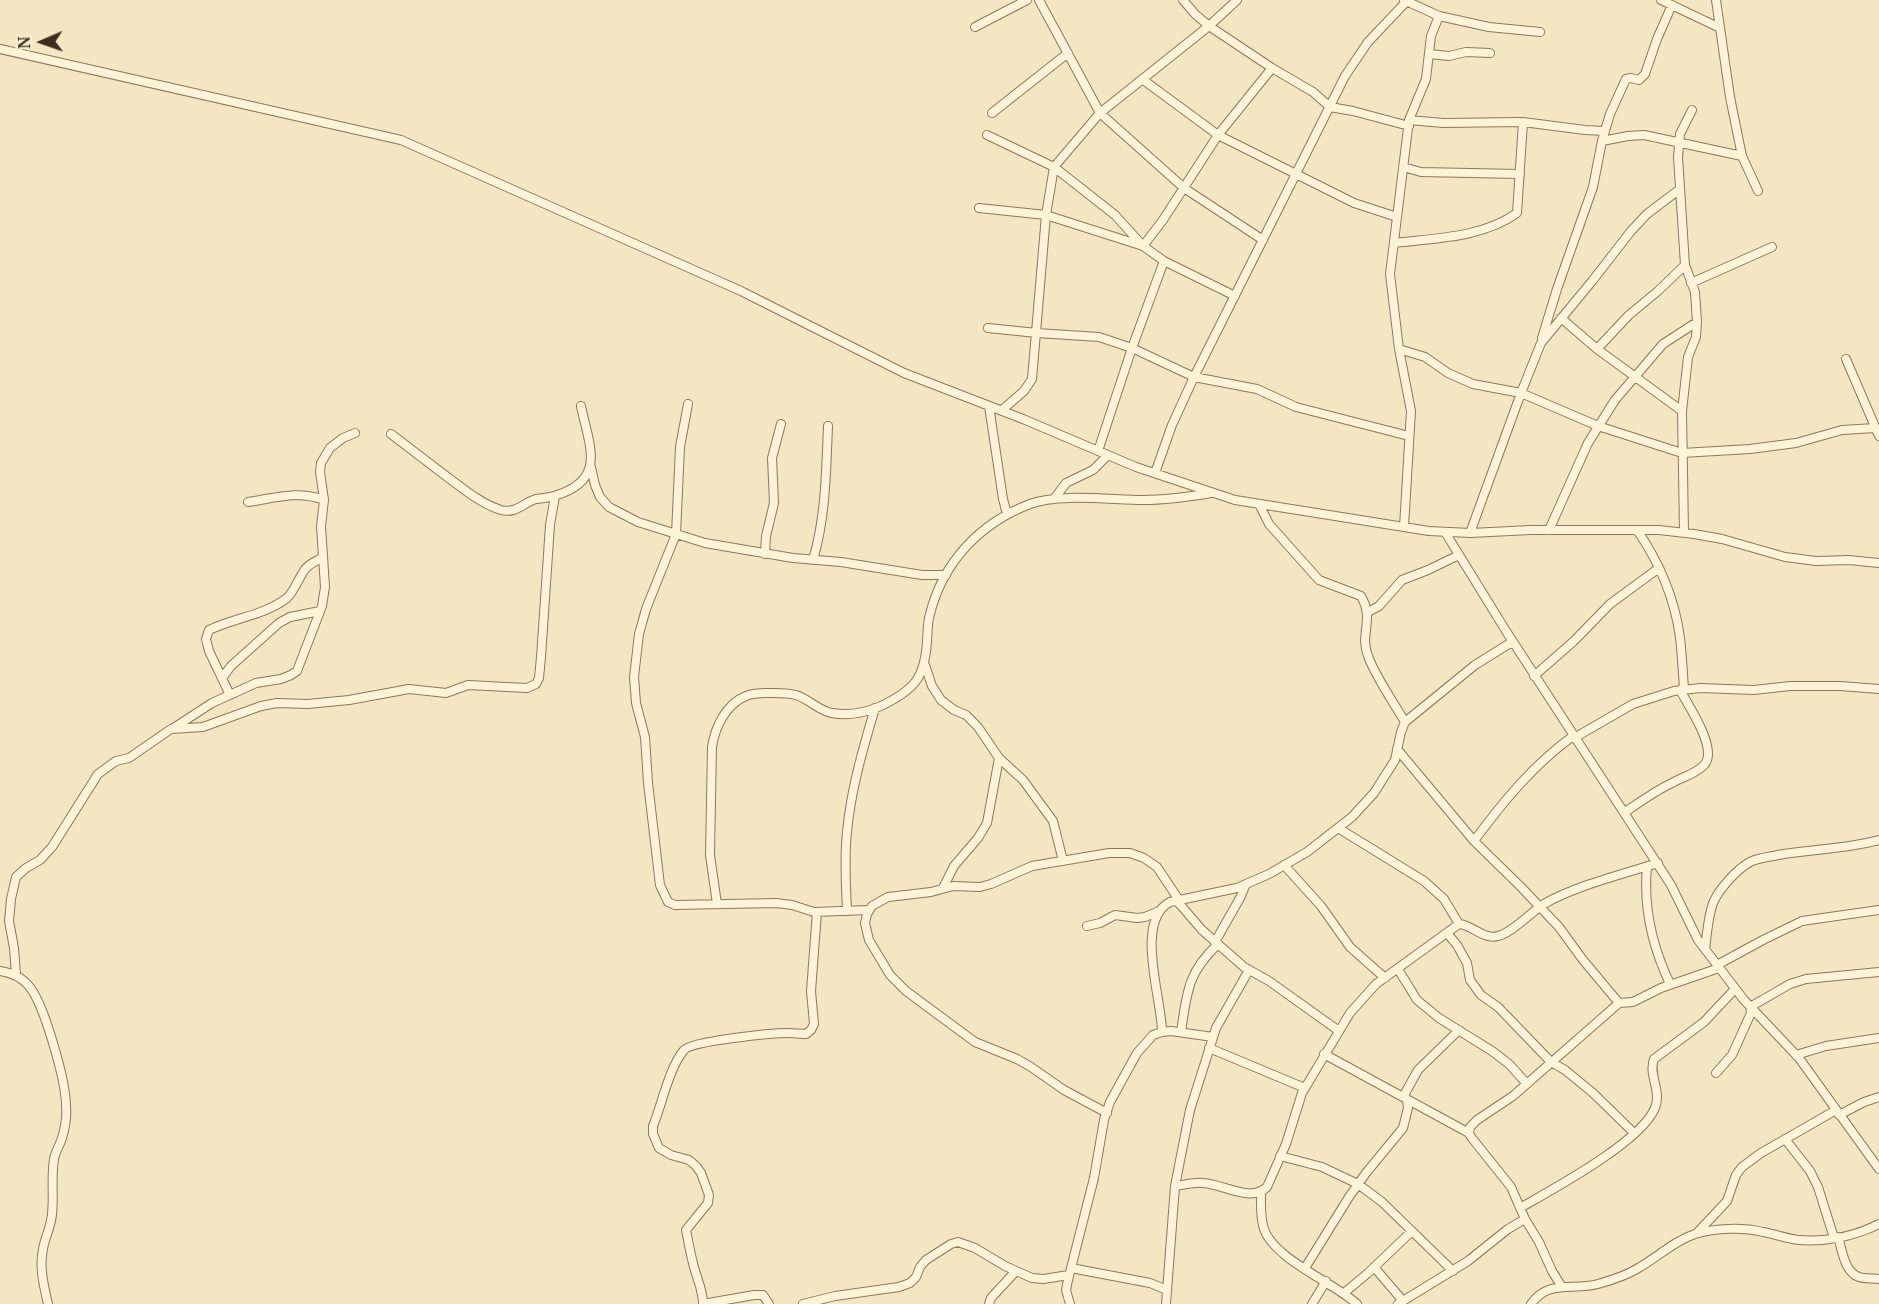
<!DOCTYPE html>
<style>
body{margin:0}
#map{position:relative;width:1879px;height:1304px;overflow:hidden;background:#f3e6c3;font-family:"Noto Serif",serif}
canvas{display:block}
.north{position:absolute;left:12px;top:12px;width:60px;height:60px;-webkit-text-stroke:4px #f9f0d4;paint-order:stroke;rotate:268deg;font-size:16px;font-weight:700;line-height:24px;text-align:center;color:#3e2e1d}
.north::after{content:'';display:block;margin:auto;width:21px;height:27px;background:#3e2e1d;clip-path:polygon(50% 0,100% 100%,50% 72%,0 100%)}
</style>
<div id="map">
<canvas width="1879" height="1304"></canvas>
<div class="north">N</div>
</div>
<script>
const ctx = document.querySelector('canvas').getContext('2d');
ctx.lineJoin = 'round';
function stroke(path, color, width, dash) { ctx.strokeStyle = color; ctx.lineWidth = width; ctx.lineCap = dash ? 'butt' : 'round'; ctx.setLineDash(dash || []); ctx.stroke(path); }
const street = new Path2D(`
 M1039 0 1100 113 1184 188 1263 240
 M1183 0 1195 14 1209 26 1272 68 1313 92 1330 107 1353 111 1409 126
 M1661 0 1720 28
 M1716 0 1730 97 1742 156 1758 191
 M1439 16 1489 27 1540 32
 M975 27 1027 0
 M0 49 401 140 741 291 904 373 1023 419 1136 467 1235 500 1429 531 1470 533 1531 530H1659L1694 534 1722 539 1785 557 1816 561 1849 560 1879 563
 M1429 54 1449 56 1466 52 1490 53
 M1142 79 1218 135 1354 203 1397 217
 M992 113 1068 53
 M1409 120 1443 123 1519 122
 M987 135 1054 167 1115 215 1143 246 1163 220 1218 135 1272 68
 M1602 141 1628 136 1644 135 1742 156
 M1403 167 1421 172 1520 174
 M979 208 1046 215 1143 246 1164 261 1235 296
 M1394 243C1435 238 1482 238 1517 213L1523 122 1585 130 1605 131
 M1691 283 1772 247
 M1561 318 1597 349 1682 411
 M988 328 1037 333 1099 337 1132 348 1194 377 1257 389 1296 407 1409 436
 M1542 338 1557 289 1593 187 1602 141 1610 114 1626 79 1631 78 1639 80 1645 74 1657 39 1672 5
 M1399 349 1425 357 1448 373 1473 384 1521 393 1541 343 1593 280 1631 231 1647 214 1680 189
 M1597 349 1629 315 1658 291 1685 265
 M1846 359 1879 436
 M688 404 680 447 676 534 646 609 639 634 634 677 636 703 645 737 648 783 660 885 668 902 675 905 776 903 792 905 814 912 868 910
 M989 406 1003 499 1007 514
 M1002 410 1024 391 1032 379 1046 215 1054 167 1100 113 1209 26 1237 0
 M391 434C411 449 430 464 450 479 466 491 482 504 501 510 516 514 523 503 536 499 542 498 548 498 554 496 608 480 589 446 581 406
 M1098 451 1132 348 1164 261
 M591 467 595 485 600 497 609 507 638 522 705 543 793 558 841 562 922 575H946
 M1155 473 1172 425 1194 377 1345 76 1368 42 1406 2
 M1054 499 1066 483 1093 470 1108 455
 M248 502C275 498 298 490 324 500
 M1259 504 1269 524 1319 580 1361 596C1375 621 1359 633 1368 656 1376 678 1393 701 1405 722
 M1404 527 1411 411 1399 349 1390 274 1409 120 1426 79 1431 36 1439 16 1404 0
 M1549 530 1588 443 1615 400 1663 344 1697 322
 M1637 530C1659 562 1675 599 1680 638 1682 655 1683 673 1684 690
 M1445 532 1506 631 1671 885 1698 940 1744 1000 1799 1058 1879 1169
 M1684 532 1682 411 1688 357 1696 337 1697 322 1695 292 1685 265 1678 157 1680 134 1692 110
 M1470 533 1521 393 1598 426 1682 453 1750 449 1796 443 1842 430 1875 428
 M765 554 766 536 774 503 772 458 781 424
 M813 560C826 516 826 471 828 426
 M1368 612 1379 606 1402 580 1428 570 1459 555
 M925 665 932 686 941 700 954 710 966 715 978 727 999 758 1023 780 1053 821 1063 861
 M1534 676 1574 641 1610 604 1659 568
 M222 678 231 666 279 623 290 617 320 611
 M230 695 209 651 206 639 209 630C234 618 265 615 287 598 294 591 297 582 302 574 306 565 315 562 323 557
 M172 729 212 703 256 683 281 679 291 675 297 671 322 606 325 587 321 526 324 500 320 472 321 463 330 448 343 438 355 433
 M1574 738 1633 704 1674 691 1700 688 1754 690 1790 686H1840L1879 689
 M1397 749 1474 841 1521 887 1559 927 1583 960 1619 1003 1633 1002 1661 988 1719 968
 M1625 812C1640 802 1655 791 1672 783 1682 777 1696 774 1704 765 1719 750 1688 705 1680 690
 M1338 828 1424 881 1444 899 1459 924
 M1474 841C1503 802 1533 765 1573 736
 M1284 865 1321 906 1350 947 1385 978
 M1647 867C1643 909 1652 946 1670 984
 M943 888 954 866 978 838 987 823 999 758
 M1177 901 1202 930 1244 967 1269 981 1339 1031
 M717 904 710 855 712 747C715 727 726 704 746 696 754 692 764 693 773 693 781 693 788 693 796 695 809 699 819 711 832 713 849 716 865 713 881 706 914 690 925 678 927 641 928 632 927 623 930 614 943 562 980 523 1030 504 1059 493 1112 500 1143 500 1167 500 1188 497 1211 493
 M847 911C846 885 844 858 847 832 851 789 863 749 875 708
 M1087 926 1100 923 1115 915 1137 918 1145 917 1159 911
 M1447 933 1457 945 1467 963 1470 980 1481 995 1498 1007 1551 1062 1565 1070 1593 1093 1634 1133
 M1215 942 1240 898 1246 884
 M1705 949C1707 934 1708 917 1713 903 1719 889 1737 869 1750 862 1758 858 1769 857 1778 855 1811 849 1846 849 1879 840
 M1717 965 1763 940 1802 921 1879 910
 M1398 969 1417 1000 1439 1018 1492 1051 1509 1064 1527 1084
 M0 971C11 973 20 976 28 985 44 1002 66 1082 66 1106 67 1116 65 1128 62 1138 60 1145 55 1152 54 1159 51 1177 54 1196 52 1214 51 1227 45 1237 43 1249 39 1267 44 1287 48 1304
 M16 975 14 948 9 921 11 899 16 877 26 868 40 860 52 847 98 774 116 761 129 758 171 729 203 727 261 706 277 703 308 704 349 700 409 689 446 693 468 685 527 688 536 684 539 678 541 657 550 525 555 496
 M1162 1032C1162 999 1134 921 1170 902L1237 888 1269 874 1307 852 1352 817 1374 793 1395 760 1401 732 1405 722 1475 665 1512 642
 M1181 1032C1187 993 1187 973 1218 944
 M1209 1048 1305 1088
 M1324 1054 1469 1133
 M1796 1055 1826 1046 1879 1038
 M1716 1073 1732 1055 1751 1013 1750 1007 1790 984 1806 979 1879 972
 M1403 1097 1418 1070 1459 1030
 M1107 1113 1064 1090 1031 1067 1017 1059 975 1042 906 991 890 975 869 940 865 923 867 914 872 906 888 897 931 892 953 886 980 887 991 884 1032 866 1109 853H1130L1144 858 1157 867 1179 900
 M1839 1115 1864 1102 1879 1097
 M1785 1139 1810 1171 1818 1187 1834 1238
 M1280 1156 1322 1167 1358 1184 1382 1202 1453 1271
 M1175 1186C1184 1185 1194 1182 1203 1183 1224 1184 1250 1203 1267 1187L1286 1144 1302 1093 1350 1013 1376 984 1459 924C1472 925 1484 940 1498 936 1512 933 1531 912 1544 904 1575 886 1623 874 1658 863
 M1261 1192C1261 1204 1260 1217 1264 1229 1274 1259 1333 1282 1357 1304
 M1520 1208C1553 1189 1641 1142 1655 1108 1662 1091 1648 1075 1654 1059L1704 1022 1735 989
 M1697 1233 1727 1201 1736 1175 1742 1167 1761 1153 1836 1110
 M1838 1237C1842 1249 1844 1272 1859 1277 1865 1279 1872 1278 1879 1279
 M1374 1267 1403 1301
 M1071 1268 1150 1283 1167 1290
 M1305 1268 1349 1197 1366 1173 1403 1128 1408 1108 1407 1099
 M1562 1287 1552 1271 1539 1242 1525 1219 1511 1187 1471 1137 1469 1133 1470 1127 1477 1120 1513 1096 1619 1003
 M1344 1293 1368 1273 1412 1231
 M769 1304 763 1295H754L703 1304C703 1289 696 1277 693 1263 690 1252 688 1240 686 1230L708 1203 709 1195 701 1173 696 1166 689 1160 671 1155 659 1148 653 1134V1126C662 1104 669 1068 684 1050 692 1041 772 1033 788 1033 794 1033 800 1034 806 1034L811 1030 814 1024 811 991 817 912
 M803 1304 835 1296 899 1287 910 1283 916 1277 920 1267 926 1260 951 1244 958 1242 975 1248 1005 1266 1032 1278 1043 1279 1069 1275
 M989 1304 991 1298 1016 1271
 M1070 1304 1066 1290 1068 1280 1094 1178 1104 1120 1110 1102 1137 1053 1153 1035 1162 1032 1171 1031 1213 1037
 M1166 1304 1175 1186 1190 1110 1216 1028 1249 970
 M1312 1304 1326 1281
 M1398 1304 1468 1261 1508 1229 1525 1219
 M1531 1304C1549 1279 1572 1291 1598 1284 1612 1280 1628 1275 1640 1267 1659 1256 1674 1241 1695 1234 1716 1228 1742 1227 1763 1232 1775 1234 1787 1239 1799 1240 1826 1242 1855 1236 1879 1224`);
stroke(street, '#907757', 10);
stroke(street, '#fcf3d8', 8);
</script>
